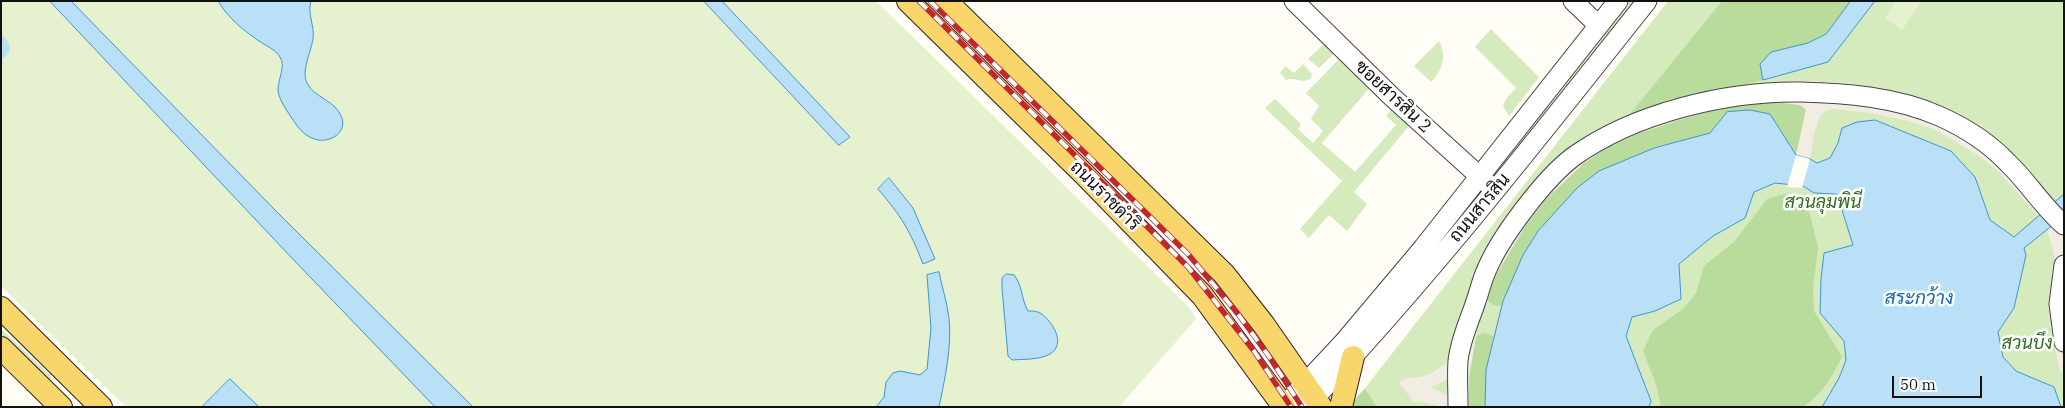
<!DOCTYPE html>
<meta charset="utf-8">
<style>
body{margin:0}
#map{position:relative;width:2065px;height:408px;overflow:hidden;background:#fffdf5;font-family:"IBM Plex Serif",serif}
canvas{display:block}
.frame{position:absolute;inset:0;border:2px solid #111;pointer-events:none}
.scale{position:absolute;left:1892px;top:376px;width:90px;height:22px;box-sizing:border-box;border:2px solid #111;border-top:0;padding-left:6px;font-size:15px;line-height:18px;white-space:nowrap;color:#111;-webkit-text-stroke:4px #fff;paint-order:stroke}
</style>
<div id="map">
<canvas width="2065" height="408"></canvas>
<div class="frame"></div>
<div class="scale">50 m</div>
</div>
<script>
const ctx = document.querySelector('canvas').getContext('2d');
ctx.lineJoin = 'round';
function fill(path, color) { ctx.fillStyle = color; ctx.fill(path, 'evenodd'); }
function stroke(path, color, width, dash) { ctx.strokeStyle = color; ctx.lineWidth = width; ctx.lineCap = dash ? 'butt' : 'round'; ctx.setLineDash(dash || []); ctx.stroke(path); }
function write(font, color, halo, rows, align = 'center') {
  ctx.font = font + ' "IBM Plex Serif",Sarabun,serif'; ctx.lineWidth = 5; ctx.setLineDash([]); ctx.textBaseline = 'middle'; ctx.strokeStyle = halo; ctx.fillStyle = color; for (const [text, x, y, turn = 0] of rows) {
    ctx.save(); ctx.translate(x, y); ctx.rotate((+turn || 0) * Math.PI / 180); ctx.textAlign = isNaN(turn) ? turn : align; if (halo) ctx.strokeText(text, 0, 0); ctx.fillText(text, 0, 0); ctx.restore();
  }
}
const green = new Path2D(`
 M1625 1H1636L1495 178H1492L1490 171Z
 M1668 1H2064V407H1377L1365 388Z
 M1491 29 1539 77 1509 116 1503 106 1506 99 1516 88 1475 47Z
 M1328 40 1338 50 1319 68 1308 59Z
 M1439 41C1447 57 1443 69 1431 82L1414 66Z
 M1343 55 1373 84 1322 143 1323 144 1355 172 1396 125 1386 116 1395 105 1413 121 1354 192 1367 204 1347 231 1329 215 1309 238 1300 229 1342 181 1265 108 1275 99 1301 124 1298 129 1313 143 1323 131 1311 119 1319 106 1306 93Z
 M1303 64 1312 74 1311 78C1302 85 1296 76 1286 80L1280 73 1285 66 1294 73Z
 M1 329 50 375 52 379 48 381 1 335Z`);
const forest = new Path2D(`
 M1722 1H1851L1826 34 1808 43 1771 52 1760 64 1763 80 1732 88 1668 100 1622 124Z
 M1763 101 1800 104 1806 109 1796 155 1770 114 1750 110 1727 112 1710 133 1654 148 1577 188 1562 206 1502 305C1495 308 1490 303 1486 298 1508 239 1552 179 1607 147 1624 138 1643 132 1660 126 1694 115 1727 106 1763 101Z
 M1785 194 1806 199 1818 247 1813 289 1814 311 1842 357C1832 377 1822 394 1803 407H1661L1656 384 1643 351 1653 330 1684 308 1696 293 1704 266 1734 242 1767 199Z
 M1484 333 1494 336 1486 370 1485 407H1469V377L1475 336Z
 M1365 388 1377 407H1350L1351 404Z`);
const pitch = new Path2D(`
 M1 1H876L1190 308 1196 319 1119 407H126L1 286Z
 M1896 1H1922L1902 30 1885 18Z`);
const plaza = new Path2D(`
 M1810 81 1855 84 1892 91 1914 97 1964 117 1998 141 2055 203 2038 216 1999 172 1978 155 1932 128 1908 121 1871 113 1833 109 1825 111 1820 117 1814 134 1810 159 1796 155 1806 110 1800 105 1763 101 1728 106 1678 120 1640 133 1608 147 1583 164 1546 199 1526 225 1491 283 1479 321 1469 377V407H1443L1420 401 1414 403 1399 382 1407 378 1421 377 1434 372 1446 363 1453 355 1481 273 1558 162 1713 94 1765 83ZM1454 375V399L1431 387 1446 380Z
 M2064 216V377L2059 367 2051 328 2050 291 2056 262 2047 229Z`);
const water = new Path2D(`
 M50 1H71L277 212 473 407H435L288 254Z
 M218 1H311C307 14 315 26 313 39 311 52 301 71 307 83 314 98 336 100 342 118 347 135 326 145 312 138 302 134 297 126 291 117 286 109 279 100 278 90 278 79 286 66 280 57 275 49 266 46 259 41 243 30 228 18 218 1Z
 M704 1H722L850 137 839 145Z
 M1851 1H1875L1828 62 1763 80 1760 64 1771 52 1808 43 1826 34Z
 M1750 110 1770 114 1796 155 1810 159 1817 163 1830 158 1838 143 1842 128 1857 122 1875 120 1951 151 1975 177 1990 220 2014 237 2064 194V216L2024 248 2026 255 2014 308 1998 332 2003 357 2016 371 2054 387 2061 407H1822L1839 378 1846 360 1844 341 1820 313 1821 279 1824 253 1853 245 1837 194 1814 193 1803 186 1775 183 1754 192 1745 218 1713 236 1679 264 1681 299 1655 311 1632 317 1626 336 1651 401 1649 407H1485L1486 370 1503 301 1523 255 1538 231 1577 188 1599 171 1654 148 1710 133 1727 112Z
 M889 178 913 208 935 259 923 264C910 230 901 216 878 189Z
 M939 272C942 287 947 302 949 318 952 347 945 378 939 407H876L884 397 886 382 893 373 900 371 920 375 927 369 931 328 927 275Z
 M1007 274 1014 275C1023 286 1021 299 1028 311 1032 311 1037 311 1040 313 1052 320 1067 344 1050 354 1040 360 1023 359 1012 360L1008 356 1002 288V278Z
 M230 379 259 407H202Z`);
const pier = new Path2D(`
 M1796 155 1810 159 1802 188 1787 187Z`);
const canal = new Path2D(`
 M1 42 4 48 1 53`);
const minor = new Path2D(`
 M1294 1 1391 96 1488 184
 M1573 1 1598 25
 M2064 265 2059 304 2064 342
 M1284 406 1343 343 1423 248 1618 1
 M1306 407C1428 279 1537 139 1647 1
 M1458 407C1458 392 1457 374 1458 361 1460 340 1470 320 1476 301 1480 290 1482 279 1487 269 1501 236 1545 178 1573 157 1634 113 1726 91 1800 92 1846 93 1896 97 1939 116 1964 127 1989 143 2008 163 2028 182 2043 207 2064 225`);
const major = new Path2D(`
 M908 1 1085 175 1202 295 1284 407
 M946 1 1224 274 1264 325 1321 407
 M1 308 101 407
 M1 348 61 407
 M1341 407 1353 357`);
const rail = new Path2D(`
 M919 1 1188 267 1254 351 1291 407
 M930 1 1188 254 1238 314 1268 355 1302 407`);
const streetNames = [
 ["ซอยสารสิน 2",1393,97,43],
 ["ถนนราชดำริ",1105,196,45],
 ["ถนนสารสิน",1480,208,-50]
];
const parkNames = [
 ["สวนลุมพินี",1823,203],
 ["สวนบึง",2027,344]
];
const waterNames = [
 ["สระกว้าง",1919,299]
];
fill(green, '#d5ebbd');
fill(forest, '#b9dc9c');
fill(pitch, '#e6f2cf');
fill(plaza, '#f1ede2');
fill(water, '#b9e0f7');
stroke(water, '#3f96cf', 1);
fill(pier, '#fffdf5');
stroke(canal, '#b9e0f7', 12);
stroke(minor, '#444', 21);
stroke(major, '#222', 24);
stroke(minor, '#fff', 19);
stroke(major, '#f9d66b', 22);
stroke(rail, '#c4262e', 5.5);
stroke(rail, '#fff', 4, [11]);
write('18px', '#111', '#fff', streetNames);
write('italic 18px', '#2f6b1f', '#fff', parkNames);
write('italic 19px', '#1768a6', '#fff', waterNames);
</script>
